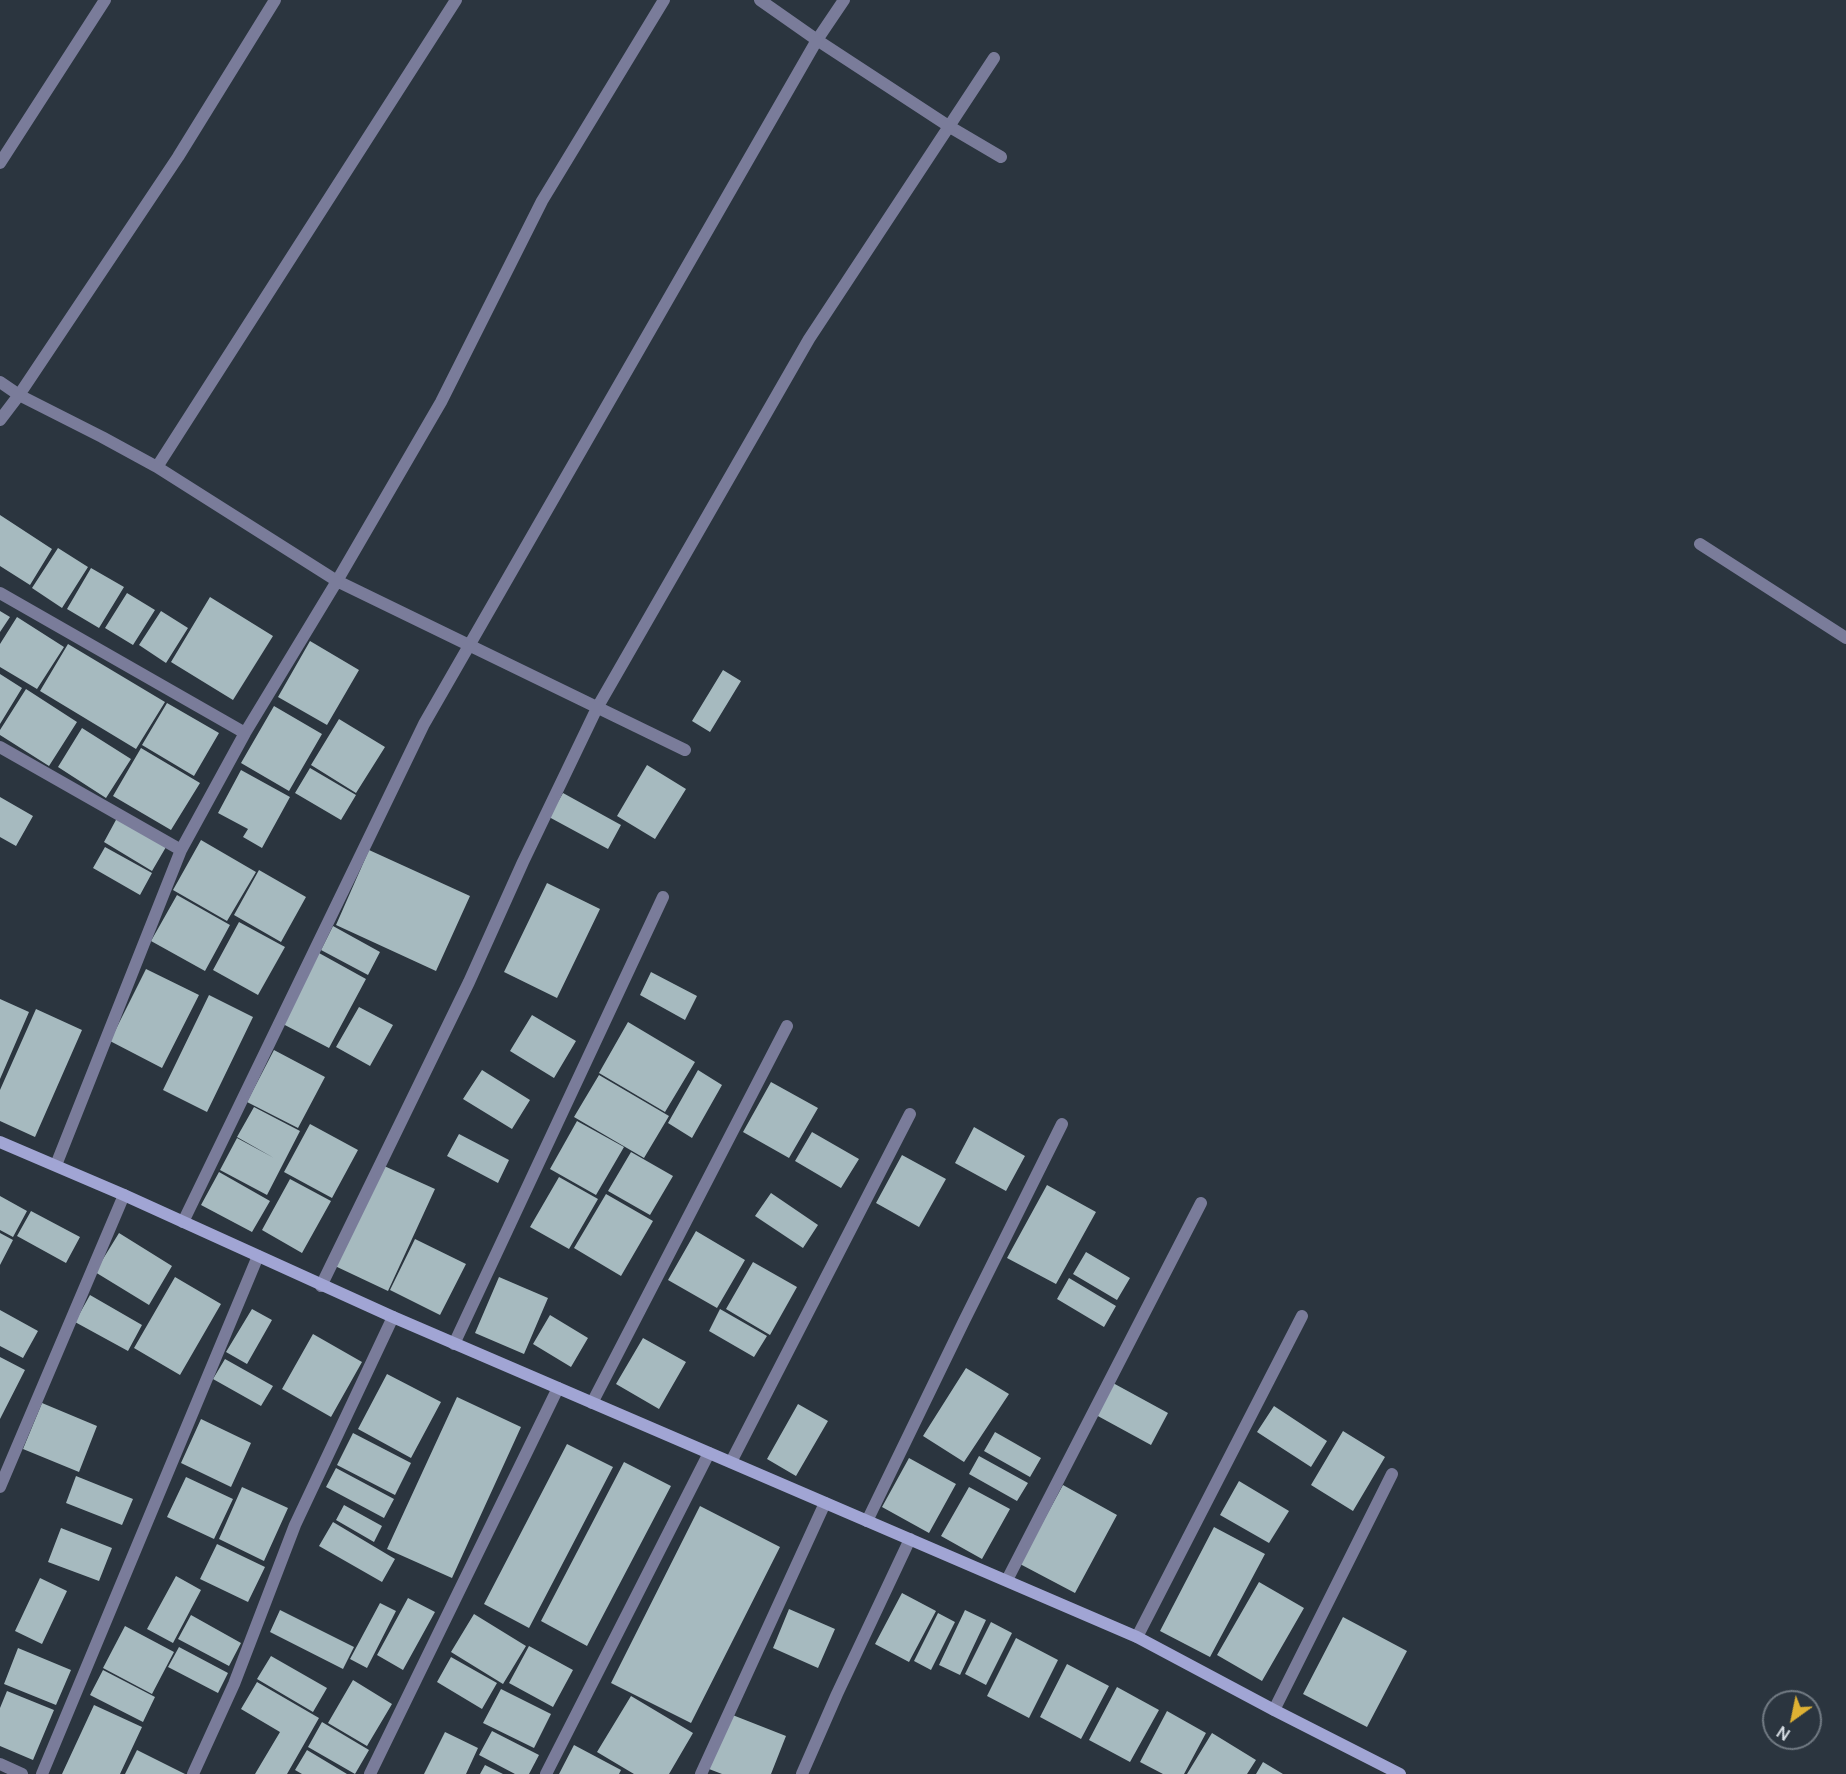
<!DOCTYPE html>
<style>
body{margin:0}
#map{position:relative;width:1846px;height:1774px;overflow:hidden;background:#2b353f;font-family:Manrope,sans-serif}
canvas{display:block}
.north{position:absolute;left:1762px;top:1690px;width:60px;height:60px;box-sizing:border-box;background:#2b353f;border:2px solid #717a83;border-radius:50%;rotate:213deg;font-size:16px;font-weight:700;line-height:24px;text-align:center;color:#dbe2e8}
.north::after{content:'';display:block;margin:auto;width:21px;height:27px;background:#dfb133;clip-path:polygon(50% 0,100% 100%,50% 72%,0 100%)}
</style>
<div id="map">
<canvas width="1846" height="1774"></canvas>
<div class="north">N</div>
</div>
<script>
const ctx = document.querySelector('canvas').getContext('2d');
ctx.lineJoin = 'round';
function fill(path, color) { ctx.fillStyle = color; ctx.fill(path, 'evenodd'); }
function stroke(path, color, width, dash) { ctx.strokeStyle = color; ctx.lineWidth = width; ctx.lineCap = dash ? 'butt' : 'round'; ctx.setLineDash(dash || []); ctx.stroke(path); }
const building = new Path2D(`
 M0 515 52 549 30 585 0 566Z
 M58 548 88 567 62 608 32 588Z
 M91 568 124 587 99 628 67 609Z
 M127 593 155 610 133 645 105 628Z
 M210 597 273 636 233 700 171 662Z
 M0 611 10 617 0 632Z
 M161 611 188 628 166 663 139 645Z
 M17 617 64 647 37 689 0 667V644Z
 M310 641 359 670 327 725 278 697Z
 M68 644 165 702 136 749 40 691Z
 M723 670 741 681 710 732 692 721Z
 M0 674 22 688 0 724Z
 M26 689 77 722 49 766 0 735V730Z
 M167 703 219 733 194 776 142 745Z
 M274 706 322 734 289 791 241 763Z
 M339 719 385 747 356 793 311 765Z
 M82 728 131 759 106 798 58 767Z
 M141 748 200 783 171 830 113 796Z
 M647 765 686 789 655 839 617 816Z
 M310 768 356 795 341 820 295 793Z
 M241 770 290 797 262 848 243 837 248 829 218 813Z
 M563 793 621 825 608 849 549 817Z
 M0 797 33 816 16 846 0 837Z
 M117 818 166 847 152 871 104 842Z
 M201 840 256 872 227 921 173 890Z
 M105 847 152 873 140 895 93 868Z
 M369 850 470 896 436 971 336 925Z
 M259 870 306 897 281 942 234 915Z
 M547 883 600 909 557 998 504 972Z
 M177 895 230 925 205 971 151 941Z
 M239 922 285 947 258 995 213 970Z
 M333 926 380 952 368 975 321 950Z
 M319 953 366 979 329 1048 281 1023Z
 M146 969 199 995 162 1068 110 1041Z
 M651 972 697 996 685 1020 640 995Z
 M209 995 253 1017 207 1112 163 1090Z
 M0 999 29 1012 0 1079Z
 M359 1007 393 1025 370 1066 336 1047Z
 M36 1009 82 1030 35 1137 0 1121V1090Z
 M532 1015 576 1041 554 1078 510 1051Z
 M628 1022 695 1062 665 1112 599 1073Z
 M274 1050 325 1077 298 1128 247 1102Z
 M482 1070 530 1100 512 1129 463 1099Z
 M698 1070 722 1085 692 1138 668 1123Z
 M599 1075 669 1116 644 1158 574 1117Z
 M771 1082 818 1108 789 1158 743 1132Z
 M254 1107 300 1131 267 1195 220 1170 237 1138 274 1158 237 1137Z
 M577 1121 624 1147 596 1195 550 1169Z
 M310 1124 358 1150 332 1198 284 1172Z
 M974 1127 1025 1156 1006 1191 955 1163Z
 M812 1132 859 1159 841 1188 795 1161Z
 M459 1134 509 1160 498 1183 447 1156Z
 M631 1152 673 1176 650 1215 608 1191Z
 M902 1155 946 1179 919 1227 876 1203Z
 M382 1165 435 1189 388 1291 335 1266Z
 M219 1172 270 1201 252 1232 201 1205Z
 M559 1177 598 1199 569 1249 530 1227Z
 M290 1179 331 1201 302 1253 262 1230Z
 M1047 1185 1096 1212 1056 1284 1007 1258Z
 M771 1193 818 1225 803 1248 755 1216Z
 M606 1194 653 1221 621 1276 574 1248Z
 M0 1196 27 1211 13 1237 0 1230Z
 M31 1211 80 1237 66 1263 17 1236Z
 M696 1231 745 1260 717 1308 668 1280Z
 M0 1233 13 1240 0 1265Z
 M119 1233 172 1266 149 1305 95 1272Z
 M415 1239 466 1264 440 1315 390 1290Z
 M1086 1252 1130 1278 1117 1300 1073 1274Z
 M753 1262 797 1287 770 1335 726 1309Z
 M175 1277 221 1304 180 1375 134 1348Z
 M499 1277 548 1298 524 1354 475 1333Z
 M1069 1278 1116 1306 1104 1327 1057 1299Z
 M90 1295 142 1325 128 1351 75 1322Z
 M252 1309 272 1320 247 1364 226 1352Z
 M720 1309 767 1336 754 1357 709 1331Z
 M0 1310 38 1331 23 1358 0 1346Z
 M550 1315 588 1338 571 1367 533 1344Z
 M313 1334 362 1362 331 1417 282 1389Z
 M643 1338 686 1362 659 1409 616 1384Z
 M0 1357 25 1370 0 1419Z
 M225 1359 273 1386 261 1406 213 1379Z
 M966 1368 1009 1394 964 1462 923 1436Z
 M387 1374 441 1402 411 1458 358 1429Z
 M1113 1383 1168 1413 1151 1445 1096 1415Z
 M457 1397 521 1427 452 1578 387 1549Z
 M42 1403 97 1426 79 1472 23 1449Z
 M798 1404 828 1421 796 1476 767 1459Z
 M1274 1406 1327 1441 1311 1467 1257 1432Z
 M201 1419 251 1443 231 1487 181 1463Z
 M1343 1431 1385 1457 1353 1511 1311 1485Z
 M995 1432 1041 1458 1030 1477 984 1451Z
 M353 1433 411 1463 395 1495 337 1465Z
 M567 1444 613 1467 529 1628 484 1604Z
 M979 1456 1028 1483 1017 1501 969 1474Z
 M909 1458 956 1484 929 1533 882 1507Z
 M624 1462 671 1486 587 1646 541 1621Z
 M336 1468 394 1499 384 1518 326 1487Z
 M76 1476 133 1499 122 1525 66 1503Z
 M186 1477 233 1499 214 1539 167 1517Z
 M1239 1481 1289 1511 1269 1543 1220 1515Z
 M1063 1485 1117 1515 1075 1593 1020 1564Z
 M242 1487 288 1508 264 1561 219 1539Z
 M969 1487 1010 1509 982 1559 941 1536Z
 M344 1505 382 1526 374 1542 336 1520Z
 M700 1506 780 1547 691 1723 611 1683Z
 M333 1522 395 1559 382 1582 319 1546Z
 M1214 1527 1265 1554 1210 1657 1160 1631Z
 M61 1528 112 1548 99 1581 48 1562Z
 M217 1544 265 1567 248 1602 200 1579Z
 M176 1576 201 1590 173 1643 147 1629Z
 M40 1578 67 1591 42 1644 15 1631Z
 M1259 1582 1304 1608 1262 1681 1217 1655Z
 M902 1593 936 1611 909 1662 875 1644Z
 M408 1598 435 1612 403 1670 377 1655Z
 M380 1603 396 1611 367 1668 350 1659Z
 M789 1609 835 1629 818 1668 773 1648Z
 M280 1610 354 1647 343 1669 270 1632Z
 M965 1610 986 1620 960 1675 939 1665Z
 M938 1613 955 1622 931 1670 914 1661Z
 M474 1614 526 1646 503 1684 451 1652Z
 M191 1615 241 1643 229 1666 178 1639Z
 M1343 1617 1407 1651 1367 1727 1303 1694Z
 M991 1622 1012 1633 986 1685 965 1674Z
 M125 1626 174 1652 152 1694 103 1668Z
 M1016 1638 1058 1660 1029 1718 987 1696Z
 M529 1646 573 1670 553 1707 509 1683Z
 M179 1647 228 1673 218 1693 168 1667Z
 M18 1648 71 1670 56 1705 4 1684Z
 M271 1656 327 1688 313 1712 257 1679Z
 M451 1657 497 1683 482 1709 437 1682Z
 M1067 1664 1109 1686 1081 1739 1040 1717Z
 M103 1670 155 1697 143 1722 90 1695Z
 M353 1680 392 1704 367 1746 328 1723Z
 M257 1682 319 1718 287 1774H255L280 1732 241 1709Z
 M1117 1687 1159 1710 1130 1762 1089 1740Z
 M501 1689 551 1714 534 1748 483 1723Z
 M7 1691 54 1710 33 1760 0 1746V1708Z
 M631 1696 693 1733 669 1774H634L597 1752Z
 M94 1705 142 1727 120 1774H62Z
 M1167 1711 1206 1733 1184 1774H1163L1140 1762Z
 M730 1714 786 1736 771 1774H722L709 1769Z
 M322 1722 369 1750 355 1774 308 1747Z
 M492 1731 539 1755 529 1774H515L479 1755Z
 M445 1732 478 1748 466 1774H424Z
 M1212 1733 1256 1760 1247 1774H1187Z
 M574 1745 621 1770 619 1774H559Z
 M137 1750 185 1774H125Z
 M307 1750 347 1774H302L295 1770Z
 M1263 1762 1283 1774H1256Z
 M485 1765 503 1774H480Z`);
const lane = new Path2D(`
 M1700 544 1846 638`);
const street = new Path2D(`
 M760 0 817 40 950 127 1001 157
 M0 163 105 0
 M0 382 19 395 102 437 157 467 337 581 685 750
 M0 420 19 395 178 157 275 0
 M157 467 456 0
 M0 593 245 733
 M0 747 181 850
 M56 1165 181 850 245 733 337 581 441 402 542 201 664 0
 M183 1222 424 724 817 40 844 0
 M321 1286 469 982 523 862 597 708 809 339 994 58
 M454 1344 663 897
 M592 1403 787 1026
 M731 1462 910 1114
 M0 1487 124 1195
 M867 1521 964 1321 1062 1124
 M1007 1580 1201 1203
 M1137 1637 1302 1316
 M1274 1710 1392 1474
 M0 1764 22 1774
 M42 1774 258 1256
 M193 1774 234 1684 295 1525 393 1317
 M370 1774 558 1388
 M546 1774 709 1453
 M701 1774 825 1503
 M802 1774 837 1694 910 1539`);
const secondary = new Path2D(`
 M0 1142 124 1195 393 1317 1137 1637 1274 1710 1400 1774`);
fill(building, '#a6babf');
stroke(lane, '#7a7c9a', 12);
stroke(street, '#7a7c9a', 12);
stroke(secondary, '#a1a5d4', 12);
</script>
